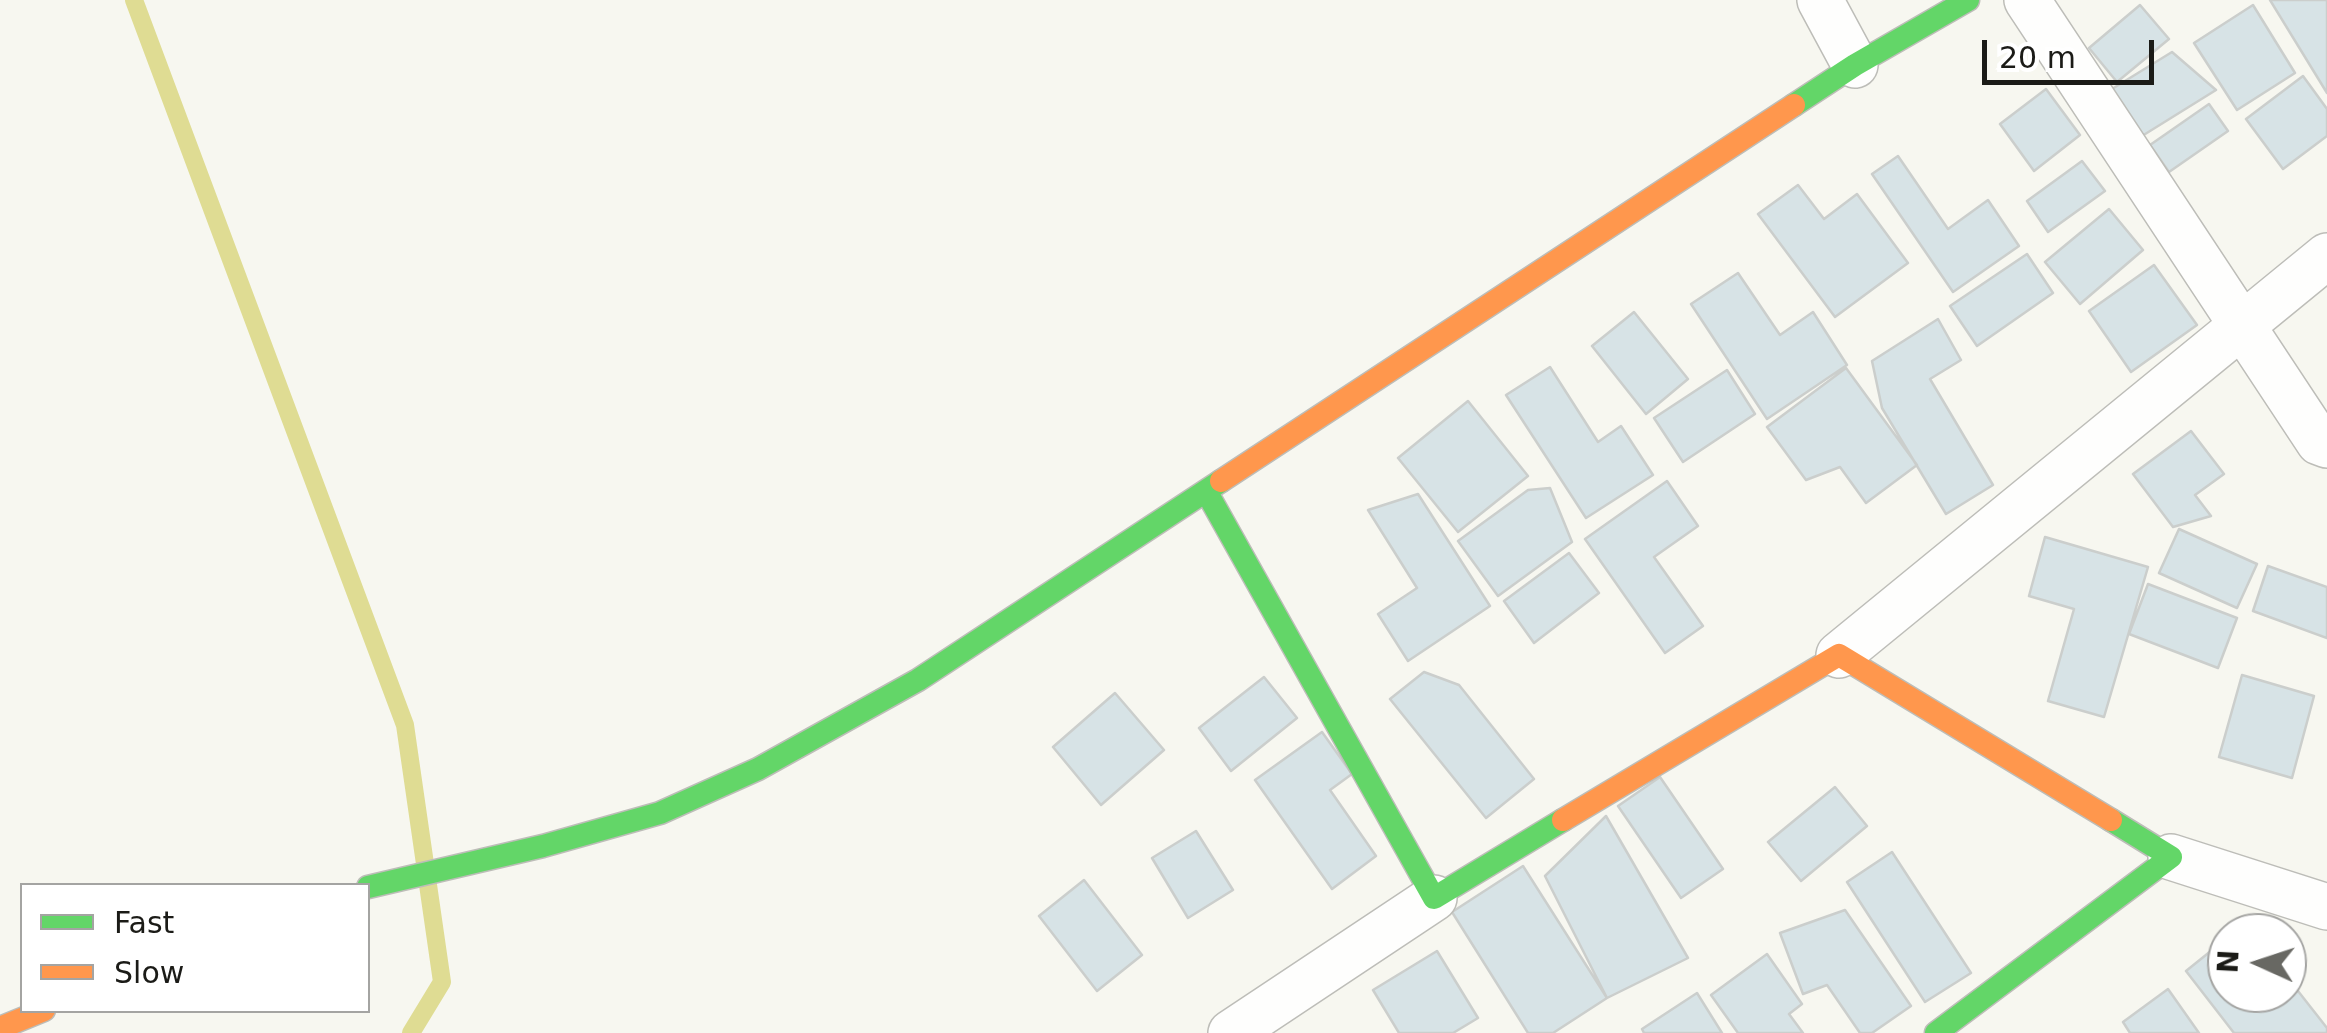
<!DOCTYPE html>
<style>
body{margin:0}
#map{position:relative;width:2327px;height:1033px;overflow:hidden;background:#f7f7f0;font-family:"DejaVu Sans",sans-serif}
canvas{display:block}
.legend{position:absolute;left:20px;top:883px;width:350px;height:130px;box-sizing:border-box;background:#fff;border:2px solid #a4a4a2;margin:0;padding:12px 18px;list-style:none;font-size:30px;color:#1b1b17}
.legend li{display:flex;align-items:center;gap:20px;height:50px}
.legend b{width:50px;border:2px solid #a4a4a2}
.north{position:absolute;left:2207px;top:913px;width:100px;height:100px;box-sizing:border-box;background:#fff;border:2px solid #a4a4a2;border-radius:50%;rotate:273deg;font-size:28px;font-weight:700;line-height:40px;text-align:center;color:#1b1b17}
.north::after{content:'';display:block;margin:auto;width:35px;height:45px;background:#686863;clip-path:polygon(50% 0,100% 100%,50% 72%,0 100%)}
.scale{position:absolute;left:1982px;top:40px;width:172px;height:45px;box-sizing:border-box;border:5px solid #1b1b17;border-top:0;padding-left:12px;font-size:30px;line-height:35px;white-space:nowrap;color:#1b1b17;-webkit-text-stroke:8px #fff;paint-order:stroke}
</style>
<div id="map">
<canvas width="2327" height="1033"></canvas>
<ul class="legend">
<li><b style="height:12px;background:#63d668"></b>Fast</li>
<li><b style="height:12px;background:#ff974d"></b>Slow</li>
</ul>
<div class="north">N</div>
<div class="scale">20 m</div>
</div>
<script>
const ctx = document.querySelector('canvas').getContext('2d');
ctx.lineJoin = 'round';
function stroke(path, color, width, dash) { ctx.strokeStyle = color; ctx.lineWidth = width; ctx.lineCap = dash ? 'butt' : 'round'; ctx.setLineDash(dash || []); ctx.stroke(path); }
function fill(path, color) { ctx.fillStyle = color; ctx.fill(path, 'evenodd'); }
const stream = new Path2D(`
 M134 0 405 725 442 982 411 1033`);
const building = new Path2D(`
 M2270 0H2327V93Z
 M2140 5 2169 39 2117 82 2089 48Z
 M2253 5 2295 73 2237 110 2194 43Z
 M2172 52 2216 90 2142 136 2112 89Z
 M2303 76 2327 109V136L2283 169 2246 119Z
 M2046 89 2080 135 2034 171 2000 124Z
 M2209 104 2228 131 2169 172 2150 145Z
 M1898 156 1948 229 1988 200 2019 246 1953 292 1872 174Z
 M2082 161 2105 191 2048 232 2027 201Z
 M1798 185 1824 219 1857 194 1908 263 1835 317 1758 214Z
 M2109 209 2143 250 2080 304 2045 262Z
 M2027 254 2053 293 1977 346 1950 306Z
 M2154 265 2197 325 2131 372 2089 311Z
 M1738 273 1780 335 1813 312 1847 365 1767 419 1691 304Z
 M1634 312 1688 379 1646 414 1592 346Z
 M1938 319 1961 360 1930 379 1993 485 1946 514 1882 408 1872 361Z
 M1550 367 1598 442 1621 426 1653 475 1586 518 1506 395Z
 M1846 368 1917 465 1866 503 1840 467 1806 480 1767 427Z
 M1727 370 1755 414 1683 462 1654 418Z
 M1468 401 1528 476 1458 532 1398 458Z
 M2191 431 2224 474 2195 495 2211 516 2173 527 2133 474Z
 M1667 481 1698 526 1654 557 1703 626 1665 653 1585 539Z
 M1550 488 1572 542 1498 596 1458 541 1528 490Z
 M1418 494 1490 606 1408 661 1378 614 1417 588 1368 510Z
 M2179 529 2257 564 2237 608 2159 573Z
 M2045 537 2148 567 2104 717 2048 701 2074 609 2029 596Z
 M1569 553 1599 593 1534 643 1504 601Z
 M2268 566 2327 587V638L2253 611Z
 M2148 584 2237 618 2218 668 2129 634Z
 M1424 672 1459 685 1534 779 1486 818 1390 699Z
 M2242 675 2314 696 2292 778 2219 757Z
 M1264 677 1297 718 1231 771 1199 728Z
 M1115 693 1164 750 1101 805 1053 747Z
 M1322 732 1352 774 1330 790 1376 856 1332 889 1255 780Z
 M1660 777 1723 869 1681 898 1618 806Z
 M1835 787 1867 826 1801 881 1768 842Z
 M1606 816 1688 958 1607 998 1545 876Z
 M1196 831 1233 890 1188 918 1152 858Z
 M1892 852 1971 973 1925 1002 1847 882Z
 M1523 866 1607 998 1553 1033H1528L1452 912Z
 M1084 880 1142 955 1097 991 1039 916Z
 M1845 910 1911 1006 1872 1033H1860L1827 985 1803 994 1780 933Z
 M2227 938V993H2287V977L2327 1028V1033H2234L2186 971Z
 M1437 951 1478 1018 1453 1033H1399L1373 990Z
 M1767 954 1802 1004 1789 1014 1803 1033H1738L1711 995Z
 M2168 989 2199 1033H2130L2123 1022Z
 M1697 993 1722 1033H1644L1642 1029Z`);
const street = new Path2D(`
 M1820 0 1855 65
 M2027 0 2319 442 2327 445
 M1839 655 2327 256
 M2171 857 2327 907
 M1231 1033 1434 898`);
const fast = new Path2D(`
 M1794 105 1855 65 1968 0
 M1206 491 1434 898 1563 820
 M368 887 543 846 660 813 758 769 918 680 1221 481
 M1936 1033 2171 857 2111 820`);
const slow = new Path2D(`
 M1221 481 1794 105
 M1563 820 1839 655 2111 820
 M0 1028 44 1010`);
stroke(stream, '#dfdc93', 18);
fill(building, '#d7e3e6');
stroke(building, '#cbcecc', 2.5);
stroke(street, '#bdbdb8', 48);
stroke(fast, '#bdbdb8', 25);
stroke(slow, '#bdbdb8', 25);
stroke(street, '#fefefd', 45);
stroke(fast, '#63d668', 22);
stroke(slow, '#ff974d', 22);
</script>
